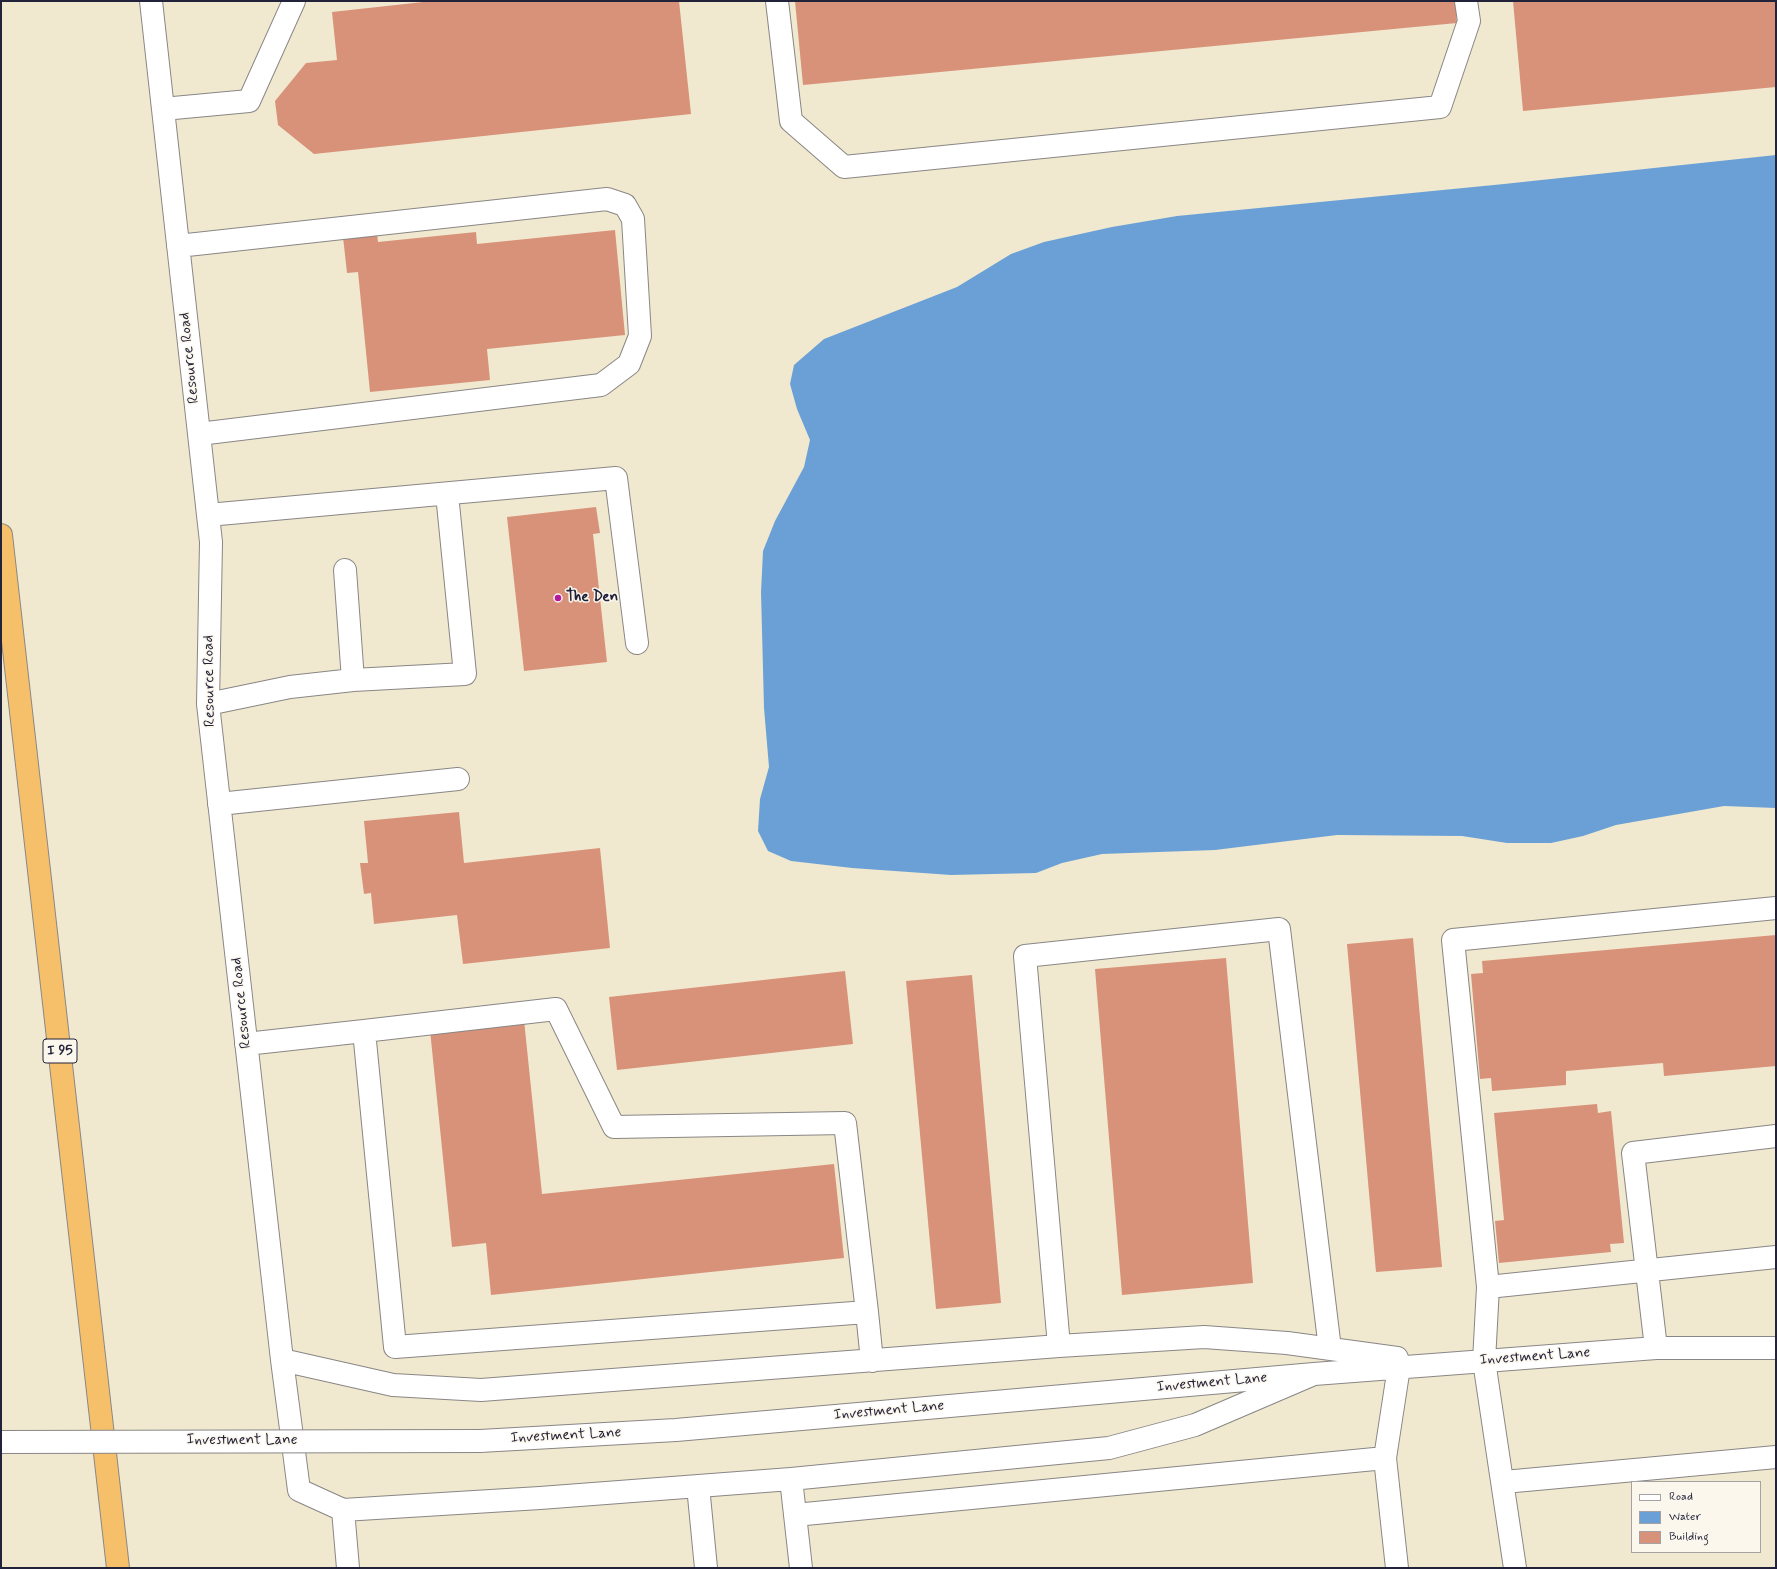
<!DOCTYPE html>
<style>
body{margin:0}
#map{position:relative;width:1777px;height:1569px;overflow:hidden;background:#f0e9cf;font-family:Mynerve,sans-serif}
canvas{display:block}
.frame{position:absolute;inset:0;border:2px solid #22223b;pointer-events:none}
.legend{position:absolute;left:1631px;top:1481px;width:130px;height:72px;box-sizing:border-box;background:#fbf7ec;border:1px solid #a4a2a5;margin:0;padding:5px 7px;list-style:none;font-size:12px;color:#22223b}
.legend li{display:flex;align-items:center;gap:8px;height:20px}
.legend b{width:20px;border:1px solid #a4a2a5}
</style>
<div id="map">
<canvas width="1777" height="1569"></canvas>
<div class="frame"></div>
<ul class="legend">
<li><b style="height:5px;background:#fff"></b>Road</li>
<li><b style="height:11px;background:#6ba0d7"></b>Water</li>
<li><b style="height:11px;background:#d8927a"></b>Building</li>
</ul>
</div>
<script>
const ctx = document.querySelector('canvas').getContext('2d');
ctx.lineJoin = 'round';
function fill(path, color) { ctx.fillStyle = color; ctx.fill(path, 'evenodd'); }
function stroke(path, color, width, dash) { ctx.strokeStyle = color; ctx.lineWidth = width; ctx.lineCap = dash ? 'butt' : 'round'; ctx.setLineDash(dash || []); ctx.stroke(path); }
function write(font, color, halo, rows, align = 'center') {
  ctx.font = font + ' Mynerve,sans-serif'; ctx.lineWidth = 3; ctx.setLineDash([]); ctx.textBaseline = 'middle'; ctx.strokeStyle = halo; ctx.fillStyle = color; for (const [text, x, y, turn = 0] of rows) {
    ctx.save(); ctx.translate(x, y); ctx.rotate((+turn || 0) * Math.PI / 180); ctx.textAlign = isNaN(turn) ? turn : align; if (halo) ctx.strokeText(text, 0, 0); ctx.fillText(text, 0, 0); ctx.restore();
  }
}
const water = new Path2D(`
 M1776 155V808L1724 806 1616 825 1583 836 1551 843H1507L1462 836 1337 835 1215 850 1102 854 1062 863 1036 873 951 875 852 868 791 861 768 851 758 831 760 799 769 767 764 708 761 592 763 551 775 521 804 467 810 440 797 409 790 384 794 365 824 339 957 287 1011 254 1044 242 1112 227 1177 216 1504 184Z`);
const building = new Path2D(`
 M432 1H679L691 114 314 154 278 125 275 101 306 63 337 60 332 12Z
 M795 1H1455L1457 23 803 85Z
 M1513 1H1776V87L1523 111Z
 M615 230 625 335 487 349 490 380 370 392 358 272 347 273 343 237 377 233 378 242 476 232 477 244Z
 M596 507 600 533 593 534 607 662 524 671 507 517Z
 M459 812 464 863 600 848 610 948 463 964 457 915 374 924 371 893 364 894 360 863H368L364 821Z
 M1776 935V1066L1664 1076 1663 1063 1566 1071V1085L1492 1091 1491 1078 1480 1079 1471 974 1483 973 1482 961Z
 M1413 938 1442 1267 1376 1272 1347 944Z
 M1226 958 1253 1283 1122 1295 1095 969Z
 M845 971 853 1044 617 1070 609 997Z
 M972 975 1001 1303 936 1309 906 981Z
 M524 1020 542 1194 834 1164 844 1258 491 1295 486 1243 452 1247 430 1030Z
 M1597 1104 1598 1113 1611 1111 1624 1243 1610 1244 1611 1252 1499 1263 1495 1221 1504 1220 1494 1113Z`);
const minor = new Path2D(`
 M151 1 211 542 208 704 282 1360 299 1490 343 1510 540 1498 791 1479 1109 1448 1195 1425 1314 1374
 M777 1 791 121 844 167 1440 107 1469 21 1466 1
 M163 109 249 101 294 1
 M178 246 607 199 625 205 633 219 640 336 629 364 601 385 199 434
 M208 515 616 478 637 643
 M345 570 353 680
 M208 704 290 687 353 680 465 674 447 494
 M219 804 458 779
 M364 1031 556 1009 614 1127 845 1123 867 1312
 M246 1044 364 1031 395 1347 867 1312 872 1361
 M1488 1287 1453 940 1776 908
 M1059 1346 1025 956 1279 929 1330 1349
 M1656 1348 1633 1153 1776 1136
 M282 1360 393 1385 481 1390 1059 1346 1204 1337 1287 1343 1397 1358
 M480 1441 676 1430 1314 1374 1656 1348H1776
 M1385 1458 1397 1568
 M791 1479 801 1568
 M1504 1482 1776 1457
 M698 1486 706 1568
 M343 1510 348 1568
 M795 1515 1385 1458 1399 1367
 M1515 1568 1484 1361 1488 1287 1776 1257`);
const highway = new Path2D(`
 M1 535 118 1568`);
const minorBridge = new Path2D(`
 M1 1442 480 1441`);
const markers = [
 [558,598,4,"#b5179e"]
];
const shields = [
 [60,1051,34]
];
const shieldNames = [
 ["I 95",60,1051]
];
const streetNames = [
 ["Resource Road",190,358,-96],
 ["Resource Road",210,681,-91],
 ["Resource Road",242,1003,-96],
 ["Investment Lane",1535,1357,-4],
 ["Investment Lane",1212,1383,-5],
 ["Investment Lane",889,1411,-5],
 ["Investment Lane",566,1436,-3],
 ["Investment Lane",242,1441]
];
const poiNames = [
 ["The Den",566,598]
];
fill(water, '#6ba0d7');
fill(building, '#d8927a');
stroke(minor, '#898685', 24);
stroke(highway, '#898685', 24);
stroke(minor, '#fff', 22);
stroke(highway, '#f6c06b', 22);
stroke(minorBridge, '#898685', 24, []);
stroke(minorBridge, '#fff', 22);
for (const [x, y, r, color] of markers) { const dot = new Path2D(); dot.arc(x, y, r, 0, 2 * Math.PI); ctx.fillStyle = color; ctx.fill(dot); stroke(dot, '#fbf7ec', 1.5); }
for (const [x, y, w] of shields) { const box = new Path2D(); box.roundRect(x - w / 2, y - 12, w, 24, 3); ctx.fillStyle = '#fbf7ec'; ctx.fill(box); stroke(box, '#22223b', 1); }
write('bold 14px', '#22223b', null, shieldNames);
write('15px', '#22223b', '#fbf7ec', streetNames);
write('bold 15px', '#22223b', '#fbf7ec', poiNames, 'left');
</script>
